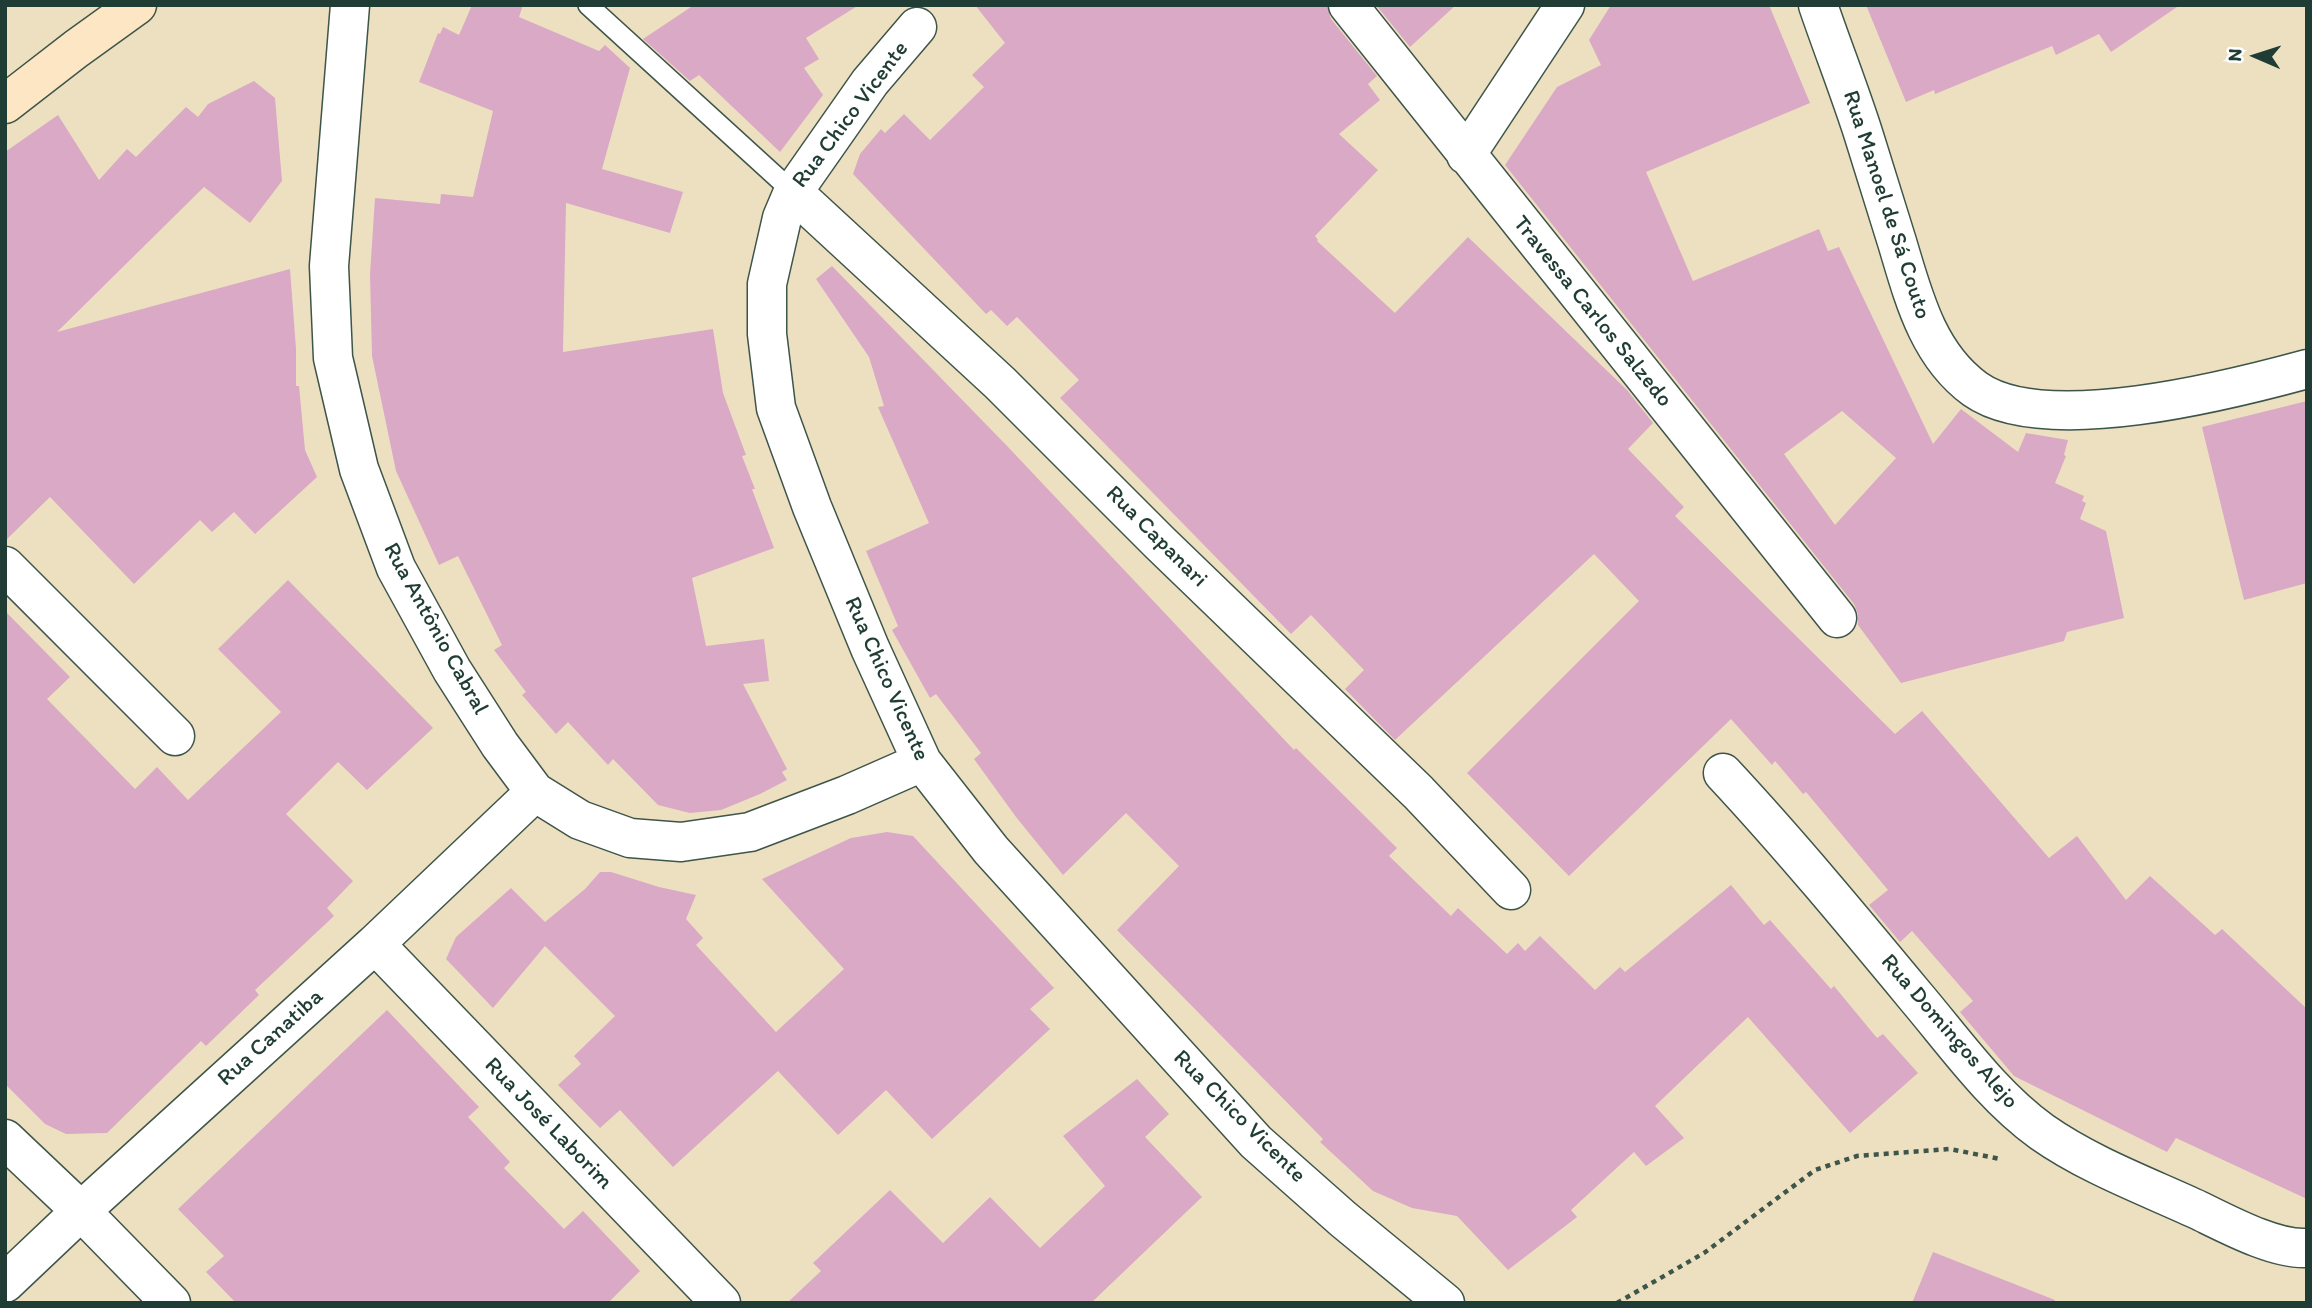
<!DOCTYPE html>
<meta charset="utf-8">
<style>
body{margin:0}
#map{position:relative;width:2312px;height:1308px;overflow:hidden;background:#ede0c0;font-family:Itim,sans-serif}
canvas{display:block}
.frame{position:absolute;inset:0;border:7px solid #1f3d34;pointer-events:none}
.north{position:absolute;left:2221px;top:21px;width:70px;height:70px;-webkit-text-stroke:5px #fff;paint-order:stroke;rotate:273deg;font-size:19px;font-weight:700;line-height:28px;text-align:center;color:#1f3d34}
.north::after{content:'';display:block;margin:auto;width:24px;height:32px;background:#1f3d34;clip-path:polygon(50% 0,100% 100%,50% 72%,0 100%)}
</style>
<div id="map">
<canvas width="2312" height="1308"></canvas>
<div class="frame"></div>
<div class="north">N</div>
</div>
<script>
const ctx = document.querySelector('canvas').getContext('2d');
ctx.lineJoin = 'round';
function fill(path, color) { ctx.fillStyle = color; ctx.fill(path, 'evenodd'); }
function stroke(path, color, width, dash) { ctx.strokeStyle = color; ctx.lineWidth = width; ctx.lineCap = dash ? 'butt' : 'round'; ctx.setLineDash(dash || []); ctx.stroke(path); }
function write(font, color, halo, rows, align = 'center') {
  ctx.font = font + ' Itim,sans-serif'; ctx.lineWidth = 5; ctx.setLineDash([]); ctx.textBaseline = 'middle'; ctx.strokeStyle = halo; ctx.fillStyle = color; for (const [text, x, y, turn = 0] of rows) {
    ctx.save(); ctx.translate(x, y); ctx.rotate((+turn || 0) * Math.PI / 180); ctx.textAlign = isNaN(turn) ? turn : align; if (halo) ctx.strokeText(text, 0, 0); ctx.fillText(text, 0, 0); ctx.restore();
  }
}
const building = new Path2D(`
 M472 5H523L519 17 599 51 605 45 630 68 602 169 683 192 670 233 566 203 563 352 713 329 723 393 746 455 742 456 755 489H752L774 548 692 578 706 646 764 639 769 681 743 684 787 769 782 772 787 780 760 794 721 810 690 813 658 805 613 759 608 765 568 722 556 734 522 695 526 692 494 650 502 645 458 556 439 565 396 471 372 356 370 274 375 198 440 204 441 194 473 197 493 111 419 82 438 33 440 34 443 27 459 35Z
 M694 5H859L806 38 819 59 804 68 823 95 780 152 699 75 690 81 643 39Z
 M975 5H1327L1331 19 1377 76 1368 84 1380 100 1339 134 1378 170 1315 236 1318 240 1317 241 1395 313 1468 237 1627 390 1653 423 1628 449 1684 507 1675 516 1895 734 1922 711 2049 858 2077 836 2126 900 2150 876 2215 935 2222 929 2307 1009V1199L2176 1138 2167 1152 2014 1076 1960 1012 1973 1001 1912 931 1900 942 1869 905 1888 890 1806 792 1803 794 1775 761 1772 765 1731 719 1569 876 1467 773 1639 601 1594 554 1395 740 1345 689 1364 670 1311 615 1291 634 1060 398 1079 380 1017 317 1007 326 991 310 986 314 853 174 860 154 881 129 885 133 904 114 930 140 984 87 972 75 1005 43Z
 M1376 5H1456L1410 47Z
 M1611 5H1769L1810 103 1646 172 1693 281 1819 229 1828 251 1839 247 1933 444 1961 409 2018 452 2026 433 2068 440 2064 455 2066 456 2055 483 2084 496 2082 501 2086 503 2080 519 2106 531 2124 618 2067 632 2064 641 1901 683 1858 625V614L1854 604 1505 165 1557 87 1601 65 1589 40ZM1842 411 1896 458 1835 525 1784 454Z
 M1866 5H2180L2111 52 2099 34 2056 55 2052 46 1935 94 1934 90 1906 102Z
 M254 81 275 98 282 181 250 223 204 187 57 332 290 269 296 349V386H299L305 450 317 477 255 534 234 512 212 532 200 520 134 584 50 497 5 541V152L58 115 99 180 127 149 136 157 186 107 198 117 208 104Z
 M832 266 1009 448 1294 750 1296 748 1397 848 1389 856 1451 916 1458 908 1507 954 1518 943 1525 951 1540 936 1595 990 1620 967 1625 972 1731 885 1764 925 1770 920 1831 989 1834 986 1877 1038 1883 1034 1918 1073 1850 1133 1748 1017 1655 1106 1684 1138 1646 1166 1634 1152 1571 1210 1577 1217 1508 1270 1457 1216 1412 1208 1373 1191 1320 1142 1323 1139 1117 930 1179 866 1126 813 1063 875 1016 817 974 759 981 753 936 694 930 698 892 630 898 626 866 551 929 523 878 407 884 406 869 357 816 279Z
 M2307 401V583L2244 600 2202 427Z
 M288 580 433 728 367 790 338 762 286 814 353 881 327 908 334 916 255 990 259 995 206 1046 201 1041 107 1133 66 1134 45 1124 5 1084V611L70 677 47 699 135 789 157 767 188 800 281 712 218 649Z
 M887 832 913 836 1054 988 1030 1009 1050 1029 932 1139 886 1090 838 1135 778 1071 673 1167 620 1110 600 1128 558 1085 581 1064 574 1056 615 1016 545 946 493 1008 446 959 456 937 511 888 545 922 585 889 600 872H611L659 887 696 895 686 919 703 938 696 945 776 1032 844 969 762 879 851 838Z
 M387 1010 479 1107 468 1117 510 1162 504 1168 564 1229 583 1211 640 1271 608 1303H236L206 1272 224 1256 178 1209Z
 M1137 1079 1169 1114 1145 1137 1202 1197 1091 1303H787L821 1271 813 1263 890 1190 943 1243 990 1197 1040 1248 1105 1186 1063 1136Z
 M1933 1252 2055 1300V1303H1912Z`);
const path = new Path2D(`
 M1617 1303 1704 1253 1815 1170 1857 1156 1950 1149 2000 1159`);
const lane = new Path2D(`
 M588 5 793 192`);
const street = new Path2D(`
 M350 5 329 266 333 358 359 469 396 568 452 670 500 745 535 792 580 820 630 838 681 842 750 832 847 795 922 762
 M1348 5 1837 618
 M1818 5C1833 49 1850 92 1864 136 1875 171 1886 206 1897 242 1913 295 1927 354 1975 389 2044 438 2230 390 2307 369
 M917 27 870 82 793 192 782 218 767 284V334L776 408 812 507 870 648 922 762 991 850 1256 1142 1343 1219 1445 1303
 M1466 155 1565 5
 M793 192 1000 383 1160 543 1418 792 1511 890
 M5 566 175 736
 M1723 773C1790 845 1853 921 1916 997 1955 1043 1992 1096 2042 1132 2089 1165 2146 1186 2198 1210 2227 1224 2275 1250 2307 1248
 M375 944 721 1303
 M5 1139 81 1211 171 1303
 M5 1283 81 1211 375 944 535 792`);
const secondary = new Path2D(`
 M5 104 76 49 137 5`);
const streetNames = [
 ["Rua Chico Vicente",851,115,-53],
 ["Rua Manoel de Sá Couto",1886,205,72],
 ["Travessa Carlos Salzedo",1592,312,51],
 ["Rua Capanari",1156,537,45],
 ["Rua Antônio Cabral",435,629,61],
 ["Rua Chico Vicente",886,679,66],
 ["Rua Domingos Alejo",1949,1032,49],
 ["Rua Canatiba",271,1038,-42],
 ["Rua Chico Vicente",1239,1117,45],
 ["Rua José Laborim",548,1124,46]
];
fill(building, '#daa9c5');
stroke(lane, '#3e5549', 22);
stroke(street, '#3e5549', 41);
stroke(secondary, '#3e5549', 41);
stroke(path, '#3e5549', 4.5, [5, 5]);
stroke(lane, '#fff', 19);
stroke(street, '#fff', 38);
stroke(secondary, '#fce6c4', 38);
write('23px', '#1f3d34', '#fff', streetNames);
</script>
